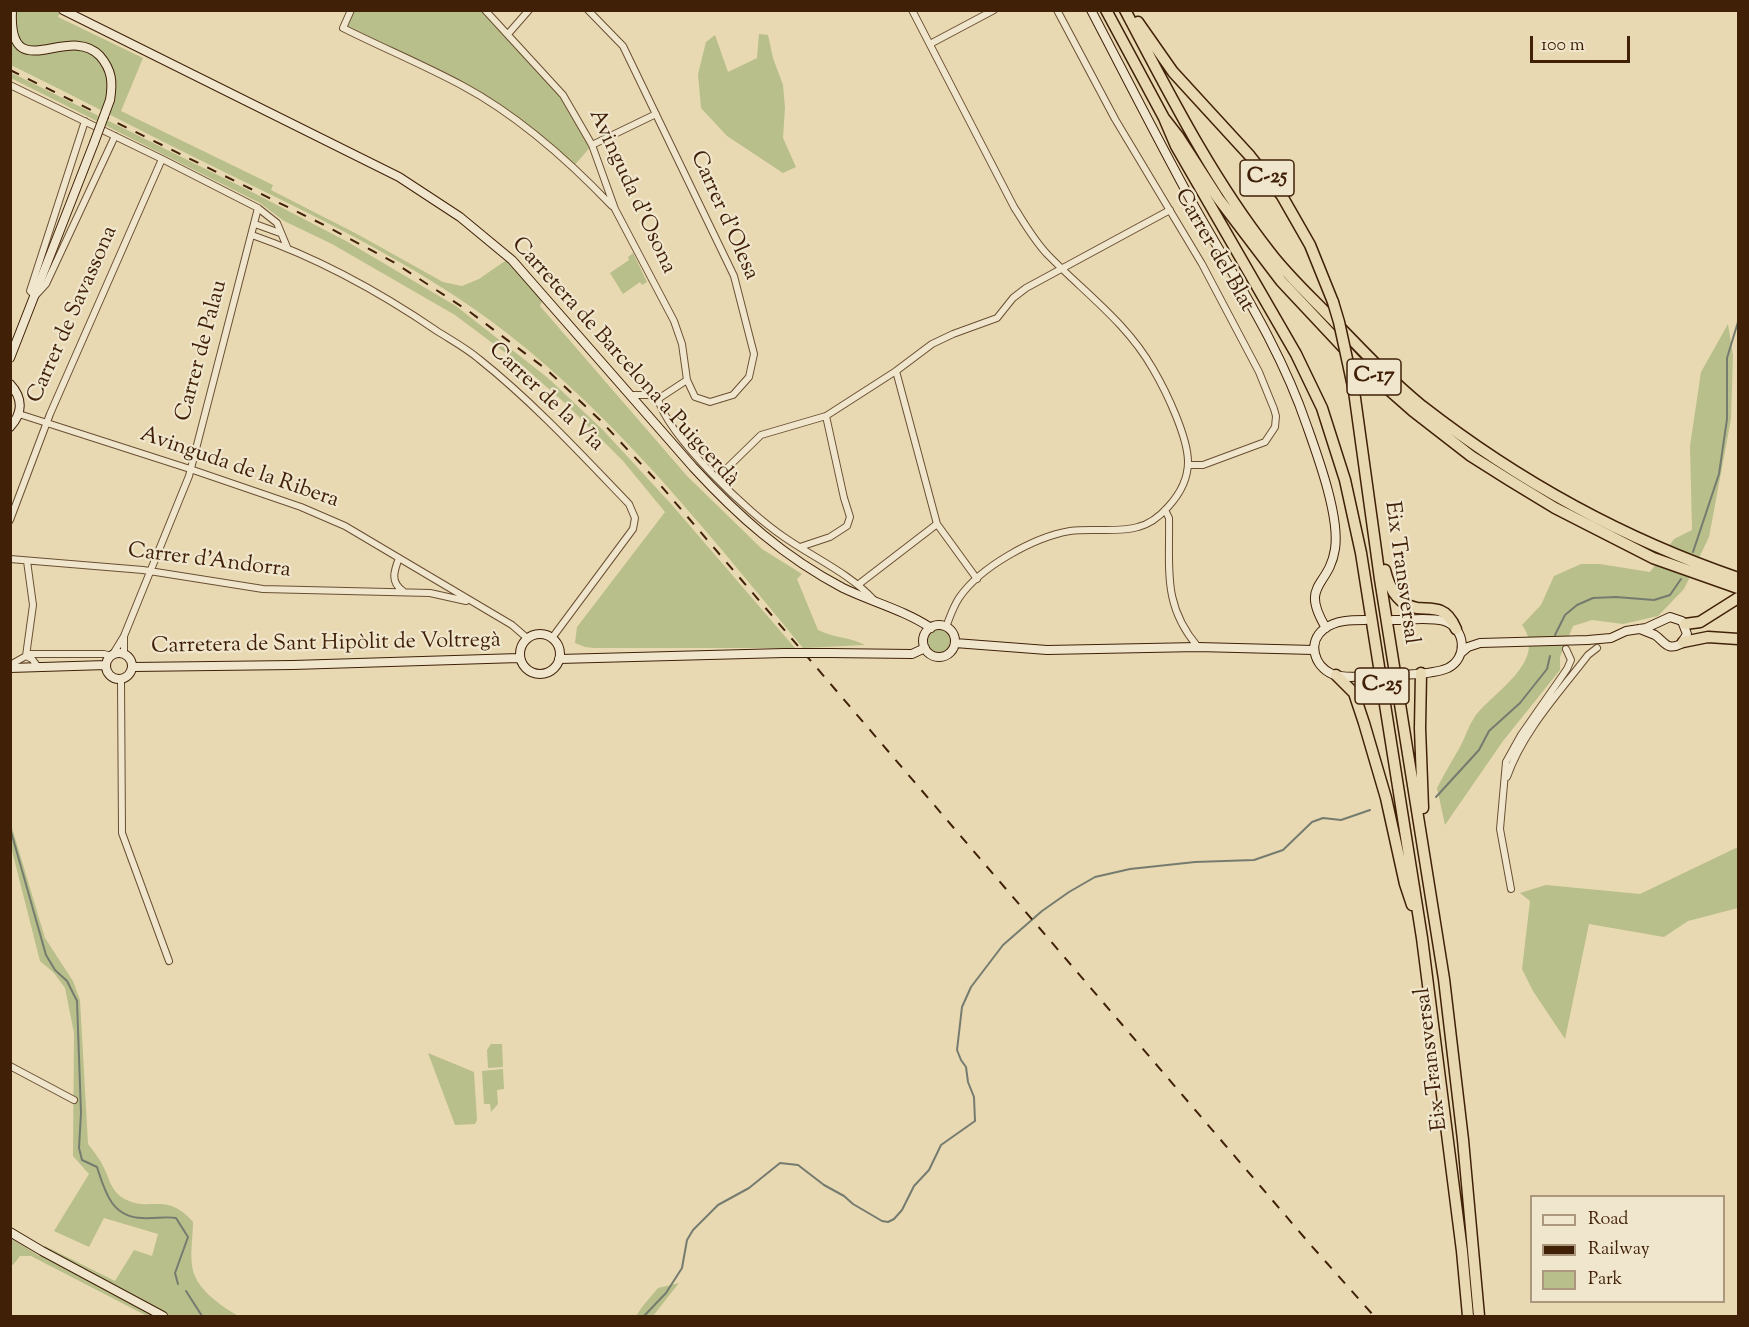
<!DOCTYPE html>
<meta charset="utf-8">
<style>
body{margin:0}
#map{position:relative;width:1749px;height:1327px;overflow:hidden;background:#e8d9b2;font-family:"Sorts Mill Goudy",serif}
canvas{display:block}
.frame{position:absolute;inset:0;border:12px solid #402108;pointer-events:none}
.legend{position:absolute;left:1530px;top:1195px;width:195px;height:108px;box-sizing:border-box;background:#f0e6cd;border:2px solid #aa977e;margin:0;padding:8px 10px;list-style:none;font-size:18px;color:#402108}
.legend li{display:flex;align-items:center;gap:12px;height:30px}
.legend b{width:30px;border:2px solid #aa977e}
.scale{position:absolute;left:1530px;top:36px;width:100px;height:27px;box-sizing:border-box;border:3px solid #402108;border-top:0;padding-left:8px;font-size:18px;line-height:21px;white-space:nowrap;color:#402108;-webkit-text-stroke:4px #f0e6cd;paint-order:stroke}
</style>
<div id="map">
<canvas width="1749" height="1327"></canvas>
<div class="frame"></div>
<ul class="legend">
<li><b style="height:8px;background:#f0e6cd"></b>Road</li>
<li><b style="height:8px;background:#402108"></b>Railway</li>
<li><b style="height:16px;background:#b8bf8a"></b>Park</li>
</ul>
<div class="scale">100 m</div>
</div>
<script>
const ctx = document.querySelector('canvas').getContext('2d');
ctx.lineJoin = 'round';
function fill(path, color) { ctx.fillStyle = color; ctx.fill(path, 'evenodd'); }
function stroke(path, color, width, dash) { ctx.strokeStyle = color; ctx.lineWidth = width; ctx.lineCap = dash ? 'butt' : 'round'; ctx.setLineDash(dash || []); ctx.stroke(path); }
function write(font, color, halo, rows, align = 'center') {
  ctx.font = font + ' "Sorts Mill Goudy",serif'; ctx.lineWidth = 4.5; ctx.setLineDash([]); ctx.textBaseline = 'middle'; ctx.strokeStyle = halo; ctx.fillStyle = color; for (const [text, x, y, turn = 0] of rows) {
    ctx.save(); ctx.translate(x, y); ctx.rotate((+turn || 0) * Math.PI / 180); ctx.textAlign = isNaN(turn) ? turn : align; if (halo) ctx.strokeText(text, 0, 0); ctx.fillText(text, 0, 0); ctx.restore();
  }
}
const green = new Path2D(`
 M10 11H61L58 17 143 58 121 111 273 185 271 190 357 234 443 282 462 286 479 279 505 261 510 262 542 301 540 306 687 476 762 549 802 574 797 579 818 630C833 638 851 637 865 645L803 648C717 544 632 436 528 350 435 272 321 219 212 166 145 133 78 98 11 65Z
 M351 11H485L563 95 592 145 573 167 513 119 464 87 343 28Z
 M759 34 768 35 773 58 783 85 785 108 783 138 796 167 783 173 727 136 701 108 698 74 706 42 715 35 728 72 757 58Z
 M10 72 248 190 346 241 456 306 548 378 603 430 672 505 795 648H594L585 647 575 643 577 627 665 512 623 461 566 404 523 366 455 315 332 244 284 221 260 203 11 78Z
 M633 253 647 282 642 285 640 282 623 294 610 273 629 260 628 257Z
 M1728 324 1733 355 1731 419 1709 537 1684 589 1658 616 1623 624 1592 620 1573 626 1560 657V670L1503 741 1445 825 1437 788C1444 774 1452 761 1460 747 1465 738 1468 727 1474 718 1492 692 1549 662 1522 625L1541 605 1554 576 1581 564H1600L1650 572 1674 539 1692 530 1690 446 1701 372Z
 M928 641a11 11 0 1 1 22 0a11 11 0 1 1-22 0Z
 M10 821 45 938 73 981 80 1000 88 1144C94 1152 100 1159 104 1168 109 1178 111 1189 120 1196 148 1216 164 1189 193 1222 193 1235 190 1252 192 1265 194 1288 220 1305 238 1316H147L31 1256H20L13 1265 11 1264V1238L39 1256 45 1246 115 1281 134 1250 152 1256 158 1234 104 1218 89 1247 54 1231 89 1174 73 1156 74 1033 65 988 54 973 40 961 11 847Z
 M1738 847V908L1688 921 1664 937 1589 924 1565 1039 1533 991 1522 969 1530 901 1520 893 1546 885 1640 894Z
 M491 1044H502L503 1067 488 1068 487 1050Z
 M428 1053 474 1072 477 1120 475 1124 455 1125Z
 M503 1069 504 1089 497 1090 498 1104 491 1112 490 1104H484L482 1071Z
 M679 1283 653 1316H636L642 1307 658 1288Z`);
const stream = new Path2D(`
 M1693 552 1719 474 1727 419V358L1738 322
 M1555 635 1565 615 1577 605 1593 598 1616 597 1654 600 1670 595 1681 579
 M1436 797 1479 750 1489 731 1520 703 1547 669 1550 656
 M10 828 46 955 55 970 67 981 77 1001 81 1113 79 1148 82 1160 97 1167C105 1192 112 1218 143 1218 154 1219 165 1216 176 1218L188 1237 175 1273 178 1284
 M186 1291 202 1316
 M644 1316 666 1293 682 1268 687 1240 693 1230 718 1205 749 1188 780 1163 798 1165 824 1185 844 1196 853 1204 882 1221 888 1222 894 1219 902 1210 914 1186 929 1170 941 1145 975 1121 974 1097 968 1082 966 1067 961 1060 957 1050 962 1007 971 987 1003 945 1042 911 1069 892 1095 877 1130 869 1195 862 1254 860 1283 850 1312 822 1323 818 1341 820 1370 810`);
const street = new Path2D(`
 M351 10 343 28C383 48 424 65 463 86 517 115 570 162 612 206
 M485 10 563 95 592 145 615 209 674 321 682 344 687 380 695 397 710 402 733 395 749 377 754 354 734 276 623 46 588 10
 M912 10 1014 207C1025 224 1035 242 1049 256 1085 293 1127 323 1153 369 1166 391 1188 437 1188 462 1188 479 1179 495 1168 507 1160 516 1150 524 1138 527 1117 533 1093 528 1070 531 1034 537 980 567 959 598 953 607 950 617 946 627
 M1057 10 1115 119 1202 264 1259 372 1274 409 1276 416 1275 427 1265 442 1203 465H1188
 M508 34 529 10
 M930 44 994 10
 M10 85 162 159 258 208 277 223 287 247
 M85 121 30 291 35 296 46 284 115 136
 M592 145 656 114
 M255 224 280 233
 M252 235C318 258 380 292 437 331 451 340 466 348 479 359 533 402 581 454 629 504L635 518 633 529 552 638
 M896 371 937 524 977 579
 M631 395H649L658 399
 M658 399C669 437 749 514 784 537 814 558 849 573 874 600
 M658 399 687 380
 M19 414 190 469 301 507 345 526 512 625 527 638
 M717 478 761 435 826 416 896 371 932 344 953 334 997 318 1013 298 1026 288 1170 210
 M1165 510 1169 518C1170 569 1162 605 1198 647
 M10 520 50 414 162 159
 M800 547 830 537 847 526 850 517 844 498 826 416
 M399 558C394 571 390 582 403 591
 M10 559 143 570 263 589 430 593 466 601
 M859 584 937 524
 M124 653V636
 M27 654H104L111 656
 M113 654 124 636 189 476 258 208
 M26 656 33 605 27 561
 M10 665 26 656 32 659 38 667
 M121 680 122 833 169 961
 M1507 777C1523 731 1559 693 1588 655L1597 648
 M1511 889 1500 829 1506 762 1521 735 1567 669 1571 660 1566 649
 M10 1066 74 1100`);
const secondary = new Path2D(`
 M12 10C8 89 68 22 100 56 112 70 113 82 110 100
 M63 10 399 177 460 217 512 260 693 467C738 516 784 557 843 588 872 602 904 610 931 628
 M1091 10C1125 75 1158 140 1193 204 1234 277 1280 346 1307 426 1318 457 1340 517 1335 549 1329 588 1299 583 1326 628
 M10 358 94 143
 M10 384C23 398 23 413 10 427
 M1365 620C1351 620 1336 620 1324 629 1307 642 1314 666 1332 674 1344 679 1361 676 1374 676
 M1393 620C1409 620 1429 617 1444 621 1466 628 1468 658 1448 668 1434 674 1416 674 1402 675
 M923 641a16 16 0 1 1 32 0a16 16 0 1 1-32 0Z
 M520 654a20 20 0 1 1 40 0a20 20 0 1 1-40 0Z
 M955 643 1047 650 1198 647 1314 650
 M106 666a13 13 0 1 1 26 0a13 13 0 1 1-26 0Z
 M830 653 912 654 925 648
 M1461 653 1468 647 1480 643 1588 640 1611 638 1626 631 1646 628 1670 617 1682 621 1687 634 1681 644C1667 651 1665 642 1655 635 1650 633 1645 631 1640 629
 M559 659 784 653
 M133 667 293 665 519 658
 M10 668 106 665
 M10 1232 42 1251 163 1316`);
const highway = new Path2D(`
 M1106 10 1164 118 1178 136 1218 198 1281 281 1355 360 1413 411 1471 456 1509 480 1555 508 1653 558 1738 588
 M1125 10C1169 93 1211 177 1269 251 1287 275 1310 296 1331 318 1360 348 1389 379 1422 406 1517 480 1624 539 1738 578
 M1138 22 1173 72 1250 156 1282 196 1310 245 1333 302
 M1164 118 1176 146 1296 354 1322 408 1345 480 1361 553 1422 938 1462 1251 1468 1316
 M1354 391 1380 579 1444 979 1463 1140 1479 1316
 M1385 570C1389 587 1398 605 1417 608 1425 609 1434 608 1441 611 1449 614 1453 622 1456 629
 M1685 624 1700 622 1738 598
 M1683 642 1708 637 1738 639
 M1421 673 1420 728 1423 808
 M1336 675 1354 693 1364 723 1386 798 1405 884 1412 905`);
const rail = new Path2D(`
 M10 70 326 226 395 263 470 312 546 369 600 420 656 480 1309 1243 1374 1316`);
const secondaryBridge = new Path2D(`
 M94 143 110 100
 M784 653H830`);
const highwayBridge = new Path2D(`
 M1333 302 1339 322 1354 391`);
const shields = [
 [1267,178,54],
 [1374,377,54],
 [1382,686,54]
];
const shieldNames = [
 ["C-25",1267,178],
 ["C-17",1374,377],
 ["C-25",1382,686]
];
const streetNames = [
 ["Avinguda d'Osona",631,192,65],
 ["Carrer d'Olesa",723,216,66],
 ["Carrer del Blat",1213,251,60],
 ["Carrer de Savassona",74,315,-66],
 ["Carrer de Palau",203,351,-75],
 ["Carretera de Barcelona a Puigcerdà",624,363,48],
 ["Carrer de la Via",545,398,43],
 ["Avinguda de la Ribera",239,469,19],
 ["Carrer d'Andorra",209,562,7],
 ["Eix Transversal",1400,573,82],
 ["Carretera de Sant Hipòlit de Voltregà",326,645,-1],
 ["Eix Transversal",1433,1059,-97]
];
fill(green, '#b8bf8a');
stroke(stream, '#757c6f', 2);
stroke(street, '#6a4f32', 8);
stroke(secondary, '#402108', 10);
stroke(highway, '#402108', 13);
stroke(street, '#f0e6cd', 6);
stroke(secondary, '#f0e6cd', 8);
stroke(highway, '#e8d9b2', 10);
stroke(rail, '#402108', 2, [10, 10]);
stroke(secondaryBridge, '#402108', 10, []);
stroke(highwayBridge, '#402108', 13, []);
stroke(secondaryBridge, '#f0e6cd', 8);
stroke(highwayBridge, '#e8d9b2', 10);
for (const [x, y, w] of shields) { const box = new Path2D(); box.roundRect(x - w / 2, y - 18, w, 36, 4.5); ctx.fillStyle = '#f0e6cd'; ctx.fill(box); stroke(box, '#402108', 1.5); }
write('bold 21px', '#402108', null, shieldNames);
write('22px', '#402108', '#f0e6cd', streetNames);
</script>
